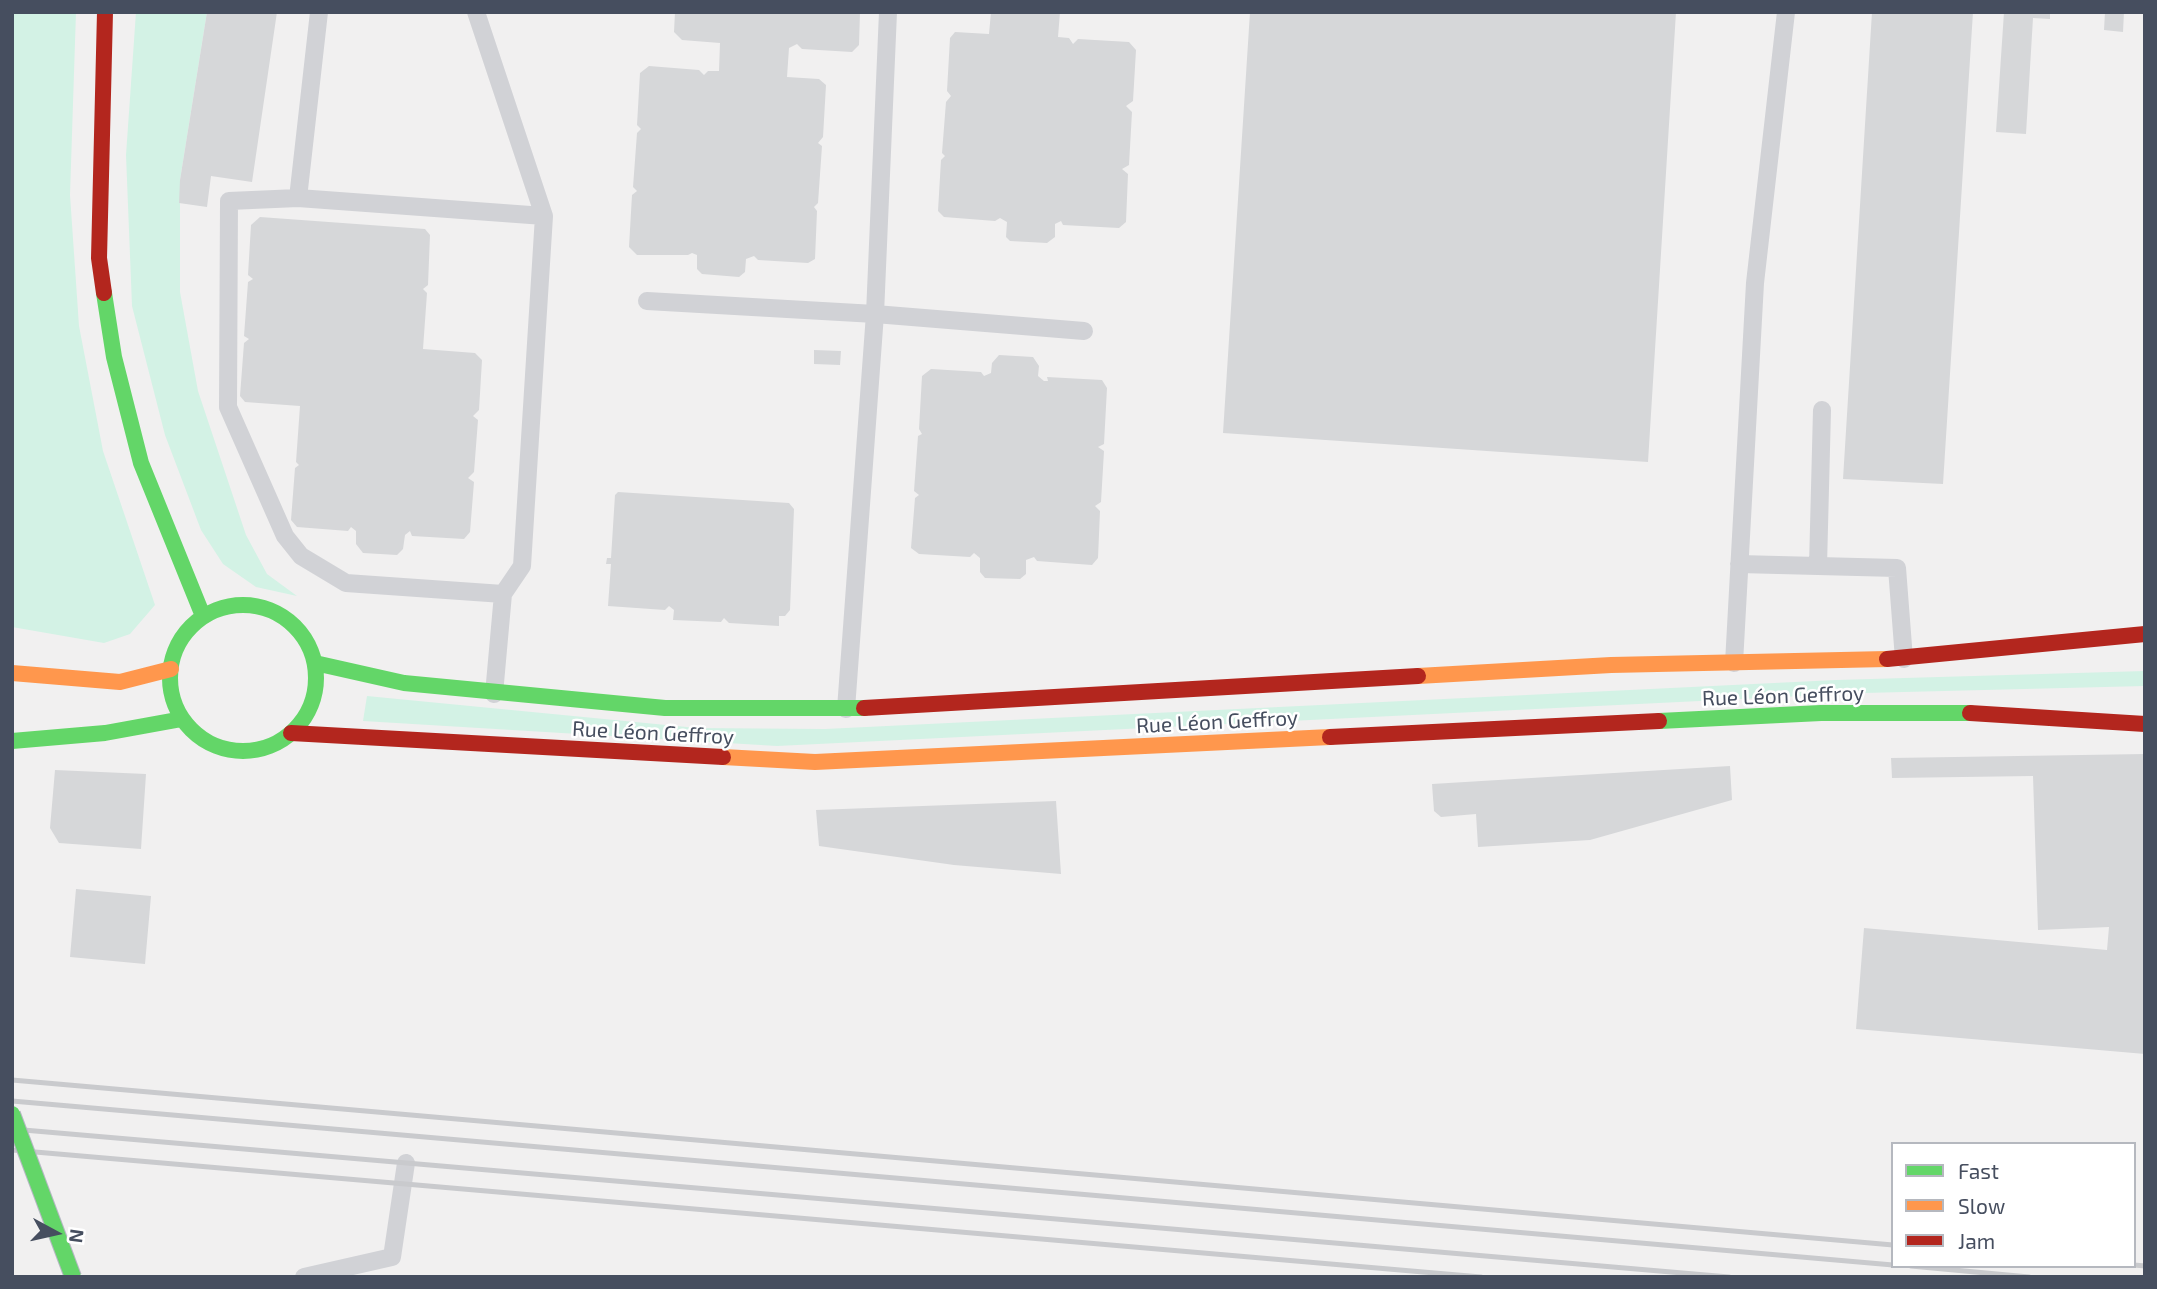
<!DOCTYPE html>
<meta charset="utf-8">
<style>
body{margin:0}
#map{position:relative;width:2157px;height:1289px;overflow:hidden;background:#f1f0f0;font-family:"Exo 2",sans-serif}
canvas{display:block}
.frame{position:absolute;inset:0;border:14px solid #464e5f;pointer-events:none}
.legend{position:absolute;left:1891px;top:1142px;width:245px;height:126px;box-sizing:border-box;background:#fff;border:2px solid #b5b8bf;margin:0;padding:9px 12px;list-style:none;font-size:21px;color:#464e5f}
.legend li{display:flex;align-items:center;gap:14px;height:35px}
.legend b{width:35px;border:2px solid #b5b8bf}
.north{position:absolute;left:21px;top:1198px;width:70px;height:70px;-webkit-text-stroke:5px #fff;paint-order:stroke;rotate:98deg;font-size:19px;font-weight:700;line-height:28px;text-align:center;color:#464e5f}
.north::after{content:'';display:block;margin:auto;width:24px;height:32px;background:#464e5f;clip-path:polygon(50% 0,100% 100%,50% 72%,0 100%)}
</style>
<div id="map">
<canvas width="2157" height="1289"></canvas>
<div class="frame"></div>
<ul class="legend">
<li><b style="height:9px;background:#63d668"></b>Fast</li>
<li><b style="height:9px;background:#ff974d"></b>Slow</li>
<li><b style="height:9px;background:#b3261e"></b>Jam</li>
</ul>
<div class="north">N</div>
</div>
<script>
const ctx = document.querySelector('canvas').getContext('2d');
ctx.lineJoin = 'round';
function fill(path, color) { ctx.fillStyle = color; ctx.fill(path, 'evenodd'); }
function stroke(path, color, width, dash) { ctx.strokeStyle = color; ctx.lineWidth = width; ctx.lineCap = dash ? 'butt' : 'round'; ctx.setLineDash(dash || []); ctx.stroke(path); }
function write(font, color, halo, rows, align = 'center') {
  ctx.font = font + ' "Exo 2",sans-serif'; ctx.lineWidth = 5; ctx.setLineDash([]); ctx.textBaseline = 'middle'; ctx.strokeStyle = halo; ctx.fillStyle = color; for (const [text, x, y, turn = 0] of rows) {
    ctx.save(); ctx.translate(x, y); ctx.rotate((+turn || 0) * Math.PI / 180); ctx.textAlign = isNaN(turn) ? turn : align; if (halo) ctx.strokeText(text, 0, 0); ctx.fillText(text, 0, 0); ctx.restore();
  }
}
const green = new Path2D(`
 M12 12H76L70 195 79 326 103 451 155 605 130 634 104 643 12 627Z
 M136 12H207L180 180V292L198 391 246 535 267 574 297 596 256 587 223 564 201 530 165 435 132 306 126 155Z
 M2145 671V686L1864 693 777 746 363 721 367 696 697 728 825 729 1836 680Z`);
const building = new Path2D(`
 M207 12H277L252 182 211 176 207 207 179 203 180 180Z
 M675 12H860L859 45 852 52 802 49 797 44 789 48 787 77 819 79 826 85 823 137 818 143 822 146 818 203 814 207 817 211 815 259 808 263 758 260 754 256 746 259 745 272 739 277 702 274 697 269V255L692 253 688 255H637L629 247 632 195 637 191 633 187 637 133 641 129 637 125 640 73 649 66 699 70 704 75 708 71H719L720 43 682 40 674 32Z
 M991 12H1060L1058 37 1069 38 1073 44 1078 39 1129 42 1136 50 1133 101 1126 106 1132 112 1129 165 1122 169 1128 174 1126 222 1119 228 1063 225 1061 221 1055 224V237L1047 243 1010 241 1006 237 1007 222 1000 218 995 221 944 217 938 211 941 160 945 156 942 153 946 102 951 96 947 91 950 38 955 32 989 34Z
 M1250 12H1676L1648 462 1223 433Z
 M1872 12H1973L1943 484 1843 479Z
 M2004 12H2050V19L2033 18 2026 134 1996 132Z
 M2105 12H2124L2123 32 2104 30Z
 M260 217 425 229 430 235 428 285 423 289 427 293 423 349 475 353 482 360 479 410 473 416 478 420 474 472 468 478 474 482 470 532 464 539 412 536 410 531 405 535 403 549 397 555 363 553 356 544V531L351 527 348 531 297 527 291 520 295 468 299 465 296 462 300 406 245 402 240 396 244 343 249 339 244 336 248 282 253 279 248 275 251 225Z
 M814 350 841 351 840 365 814 364Z
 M999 355 1033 357 1039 366 1038 376 1044 381H1048L1047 377 1102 380 1107 388 1104 444 1098 447 1104 451 1101 502 1095 506 1100 511 1098 558 1092 565 1037 561 1034 557 1026 560V574L1020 579 985 578 980 572V558L974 553 970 557 919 554 911 548 915 498 919 495 914 491 918 436 922 434 919 429 922 376 931 369 981 372 984 376 991 373 992 363Z
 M618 492 789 503 794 509 790 610 785 616H779V626L729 623 724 618 721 622 673 620 674 610 669 606 665 610 608 606 611 564H606L607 558H611L615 495Z
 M2145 754V1054L1856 1029 1864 928 2107 950 2109 927 2038 930 2033 776 1892 778 1891 758Z
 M1730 766 1732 800 1590 840 1478 847 1476 814 1441 817 1434 811 1432 784Z
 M55 770 146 774 141 849 59 843 50 828Z
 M1056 801 1061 874 954 865 819 846 816 810Z
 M76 889 151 896 145 964 70 957Z`);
const lane = new Path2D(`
 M319 12 298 198 544 216
 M476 12 544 216 522 566 503 594 494 694
 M298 198 229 201 228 407 285 536 301 556 346 583 503 594
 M647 301 875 314 1084 331
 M1739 564 1818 566 1822 410
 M1818 566 1897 568 1904 659
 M1734 663 1755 283 1786 12
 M846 709 875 314 888 12
 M304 1277 392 1257 406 1163`);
const fast = new Path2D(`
 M104 293 114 357 141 463 203 616
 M170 678a73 73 0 1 1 146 0a73 73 0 1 1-146 0Z
 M315 663 404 683 665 708H864
 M1659 721 1821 713H1970
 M12 741 105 733 182 719`);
const slow = new Path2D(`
 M12 673 120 682 171 669
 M1418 676 1611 665 1887 659
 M723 757 815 762 1330 737`);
const jam = new Path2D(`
 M104 293 99 258 105 12
 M1887 659 2145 634
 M864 708 1418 676
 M1970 713 2145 724
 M291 733 723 757
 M1330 737 1659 721`);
const rail = new Path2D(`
 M12 1080 1893 1245
 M12 1101 1893 1265
 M12 1129 1729 1277
 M12 1150 1481 1277
 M2134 1265 2145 1266
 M1911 1266 2029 1277`);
const fastBridge = new Path2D(`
 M12 1114 73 1277`);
const streetNames = [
 ["Rue Léon Geffroy",1783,696,-2],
 ["Rue Léon Geffroy",1217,722,-3],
 ["Rue Léon Geffroy",653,733,3]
];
fill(green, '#d3f2e5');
fill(building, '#d6d7d9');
stroke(lane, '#d1d2d6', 18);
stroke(fast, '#63d668', 16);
stroke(slow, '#ff974d', 16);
stroke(jam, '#b3261e', 16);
stroke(rail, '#c9cacd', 5);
stroke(fastBridge, '#b4b7c1', 18, []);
stroke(fastBridge, '#63d668', 16);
write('21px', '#464e5f', '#fff', streetNames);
</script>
